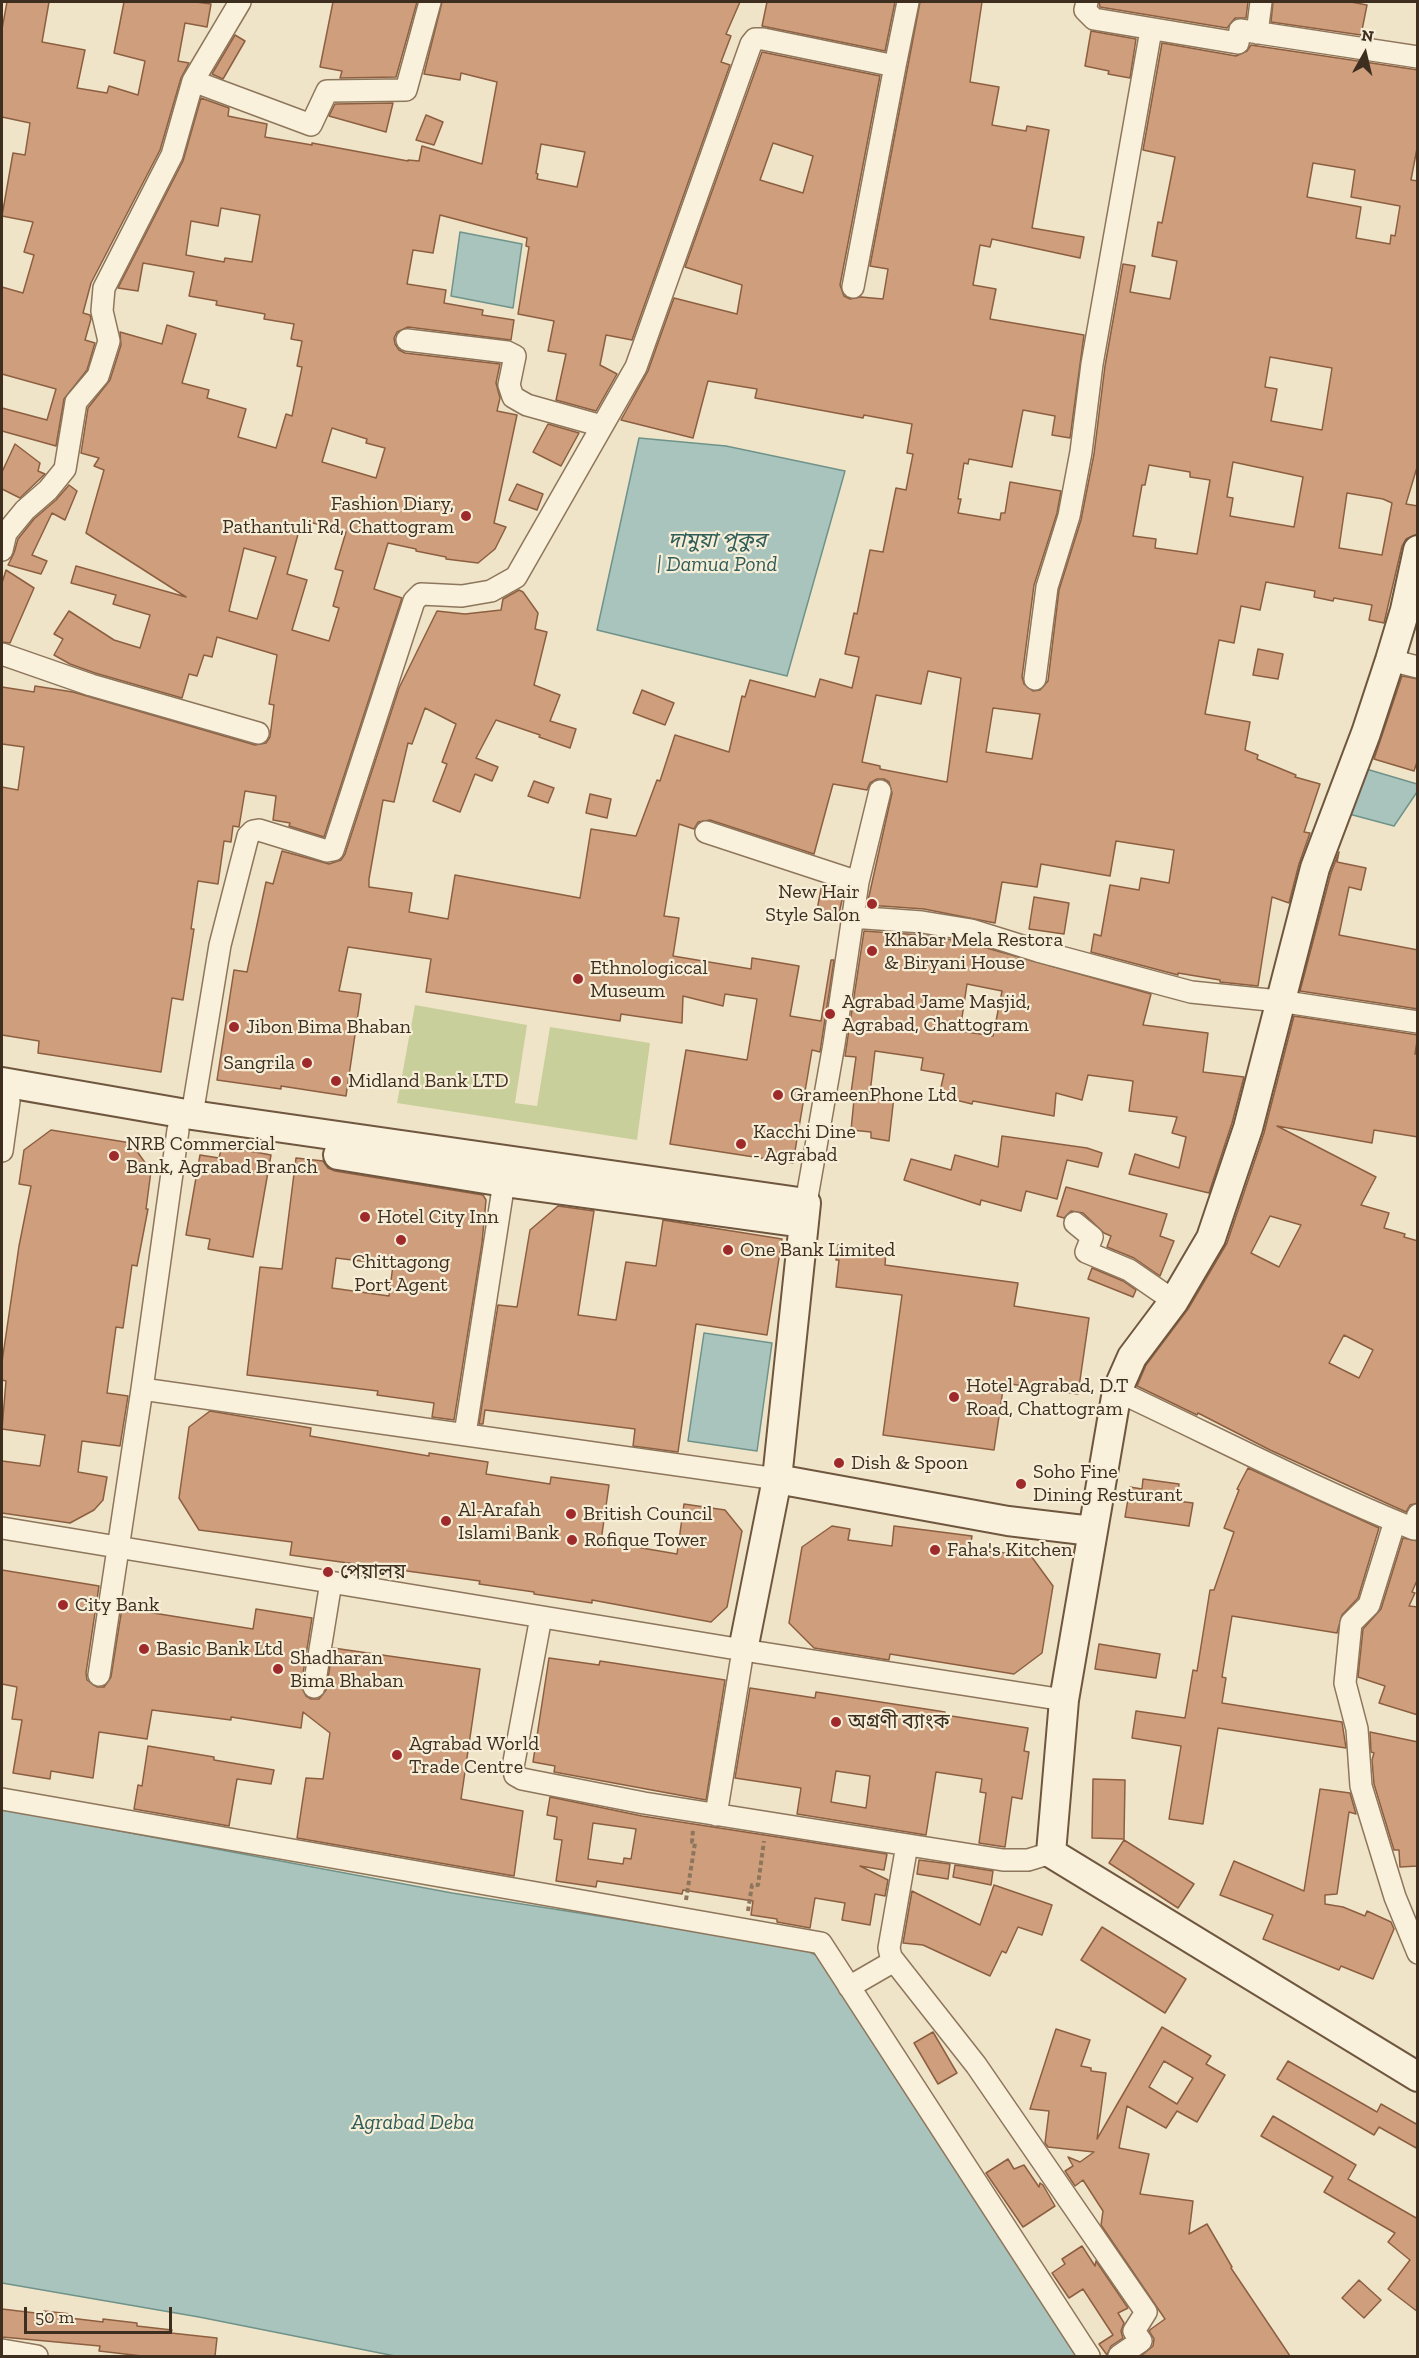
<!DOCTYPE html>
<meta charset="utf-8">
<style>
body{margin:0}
#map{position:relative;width:1419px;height:2358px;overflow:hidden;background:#f0e4c8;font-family:"Zilla Slab",serif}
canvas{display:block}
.frame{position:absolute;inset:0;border:3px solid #3d2e20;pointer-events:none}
.north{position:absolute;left:1335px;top:24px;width:60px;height:60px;-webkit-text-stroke:4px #f7eed8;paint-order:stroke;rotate:8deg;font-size:16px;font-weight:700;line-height:24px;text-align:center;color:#3d2e20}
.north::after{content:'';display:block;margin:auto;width:21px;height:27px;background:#3d2e20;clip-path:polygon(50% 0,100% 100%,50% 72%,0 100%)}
.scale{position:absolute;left:24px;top:2307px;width:148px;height:27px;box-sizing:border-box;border:3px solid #3d2e20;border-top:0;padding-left:8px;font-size:18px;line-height:21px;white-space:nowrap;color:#3d2e20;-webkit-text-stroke:4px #f7eed8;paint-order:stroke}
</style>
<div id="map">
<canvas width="1419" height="2358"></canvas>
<div class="frame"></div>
<div class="north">N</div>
<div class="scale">50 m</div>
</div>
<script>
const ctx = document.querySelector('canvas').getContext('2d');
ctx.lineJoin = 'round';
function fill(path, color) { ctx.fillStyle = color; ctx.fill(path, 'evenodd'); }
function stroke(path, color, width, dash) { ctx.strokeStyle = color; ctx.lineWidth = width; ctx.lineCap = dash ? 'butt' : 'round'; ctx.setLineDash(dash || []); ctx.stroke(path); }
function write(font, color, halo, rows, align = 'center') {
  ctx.font = font + ' "Zilla Slab","Noto Sans Bengali",serif'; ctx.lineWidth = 4.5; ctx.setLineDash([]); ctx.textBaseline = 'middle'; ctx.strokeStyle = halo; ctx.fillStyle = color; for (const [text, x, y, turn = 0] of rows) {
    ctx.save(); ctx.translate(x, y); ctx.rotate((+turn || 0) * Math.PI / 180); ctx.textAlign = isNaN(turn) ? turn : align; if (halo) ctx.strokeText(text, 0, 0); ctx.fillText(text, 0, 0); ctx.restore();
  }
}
const green = new Path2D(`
 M415 1005 527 1025 515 1103 537 1106 550 1027 650 1043 637 1140 397 1103Z`);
const water = new Path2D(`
 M460 232 522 244 513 308 451 296Z
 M639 438 726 446 845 471 787 676 597 630Z
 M1356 766 1417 784V792L1394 826 1334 810Z
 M704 1333 772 1343 757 1451 688 1441Z
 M2 1809 452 1893 770 1943 803 1949 820 1957 1082 2356H395L199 2317 2 2283Z`);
const building = new Path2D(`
 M7 2H49L42 42 85 50 77 88 107 93 109 86 138 95 145 61 114 53 124 2H196L211 4 207 27 185 23 178 61 189 63 181 78 160 150 91 283 83 313 90 315 91 319 85 340 95 343 87 370 64 399 56 446 2 431V408L47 420 56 389 2 374V287L23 293 34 255 24 252 33 222 2 216 13 153 25 155 30 123 2 117V29Z
 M333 2H417L396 77 340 78 342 71 320 67Z
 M442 2H740L726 34 731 36 721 62 730 65 632 340 606 335 600 365 617 374 596 411 556 400 566 354 548 351 554 321 518 314 529 247 526 246 527 238 440 215 433 253 413 250 407 284 446 290 444 303 483 310 482 315 514 320 511 340 408 327 397 332 394 338 395 344 399 350 405 353 500 364 496 383 500 398 497 411 517 415 494 523 506 527 495 549 478 563 446 559V557L416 551V549L388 543 374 589 402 598 324 837 289 826 290 823 273 820 276 796 245 791 239 827 233 826 231 842 224 841 218 884 198 881 191 929H194L183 1000 172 998 161 1072 38 1053 39 1041 2 1035V787L18 790 24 747 2 744V687L34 692 35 686 73 692 255 745 266 743 270 737 274 705 269 704 277 655 217 637 212 657 204 655 197 676 189 674 182 698 95 673 70 664 54 655 63 639 54 634 69 611 114 640 140 648 150 615 113 604 116 595 71 583 76 566 186 597 86 533 104 470 94 466 99 458 81 453 88 408 110 380 121 345 120 332 162 344 167 325 196 334 182 383 209 390 207 398 246 409 238 437 276 448 286 414 292 416 302 367 297 366 302 341 291 339 294 324 264 319 265 314 216 305 217 301 189 296 194 272 143 263 138 291 118 288 183 161 201 98 229 108 228 116 267 124 265 137 312 145V143L408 161V160L419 161 422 146 482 164 497 82 461 73 460 80 424 74ZM541 144 585 152 577 187 537 179 538 174 536 173ZM221 208 260 215 252 262 225 258 224 262 186 255 191 221 218 226ZM332 428 367 439 366 443 385 448 376 478 322 462ZM302 520 346 532 335 569 343 571 333 606 339 608 329 641 292 630 307 580 287 574ZM244 548 276 557 257 619 229 611Z
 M767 2H895L885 51 762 26Z
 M920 2H982L970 82 999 87 992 125 1026 131 1027 126 1049 130 1032 228 1084 237 1080 258 992 239 990 247 980 245 973 285 996 289 990 319 1084 335 1070 438 1052 435 1055 416 1023 410 1012 467 969 459 968 464 964 463 958 499H961L958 513 1000 520 1001 513H1005L1010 482 1061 491 1057 513 1034 585 1022 677 1024 684 1033 691 1040 690 1048 681 1059 590 1081 520 1094 454 1105 366 1123 264 1135 266 1130 292 1170 299 1177 261 1152 256 1158 222 1162 223 1175 157 1143 150 1162 43 1236 56 1247 51 1251 45 1418 70V143L1411 180 1418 181V464L1406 504 1418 506V534L1406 539 1402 546 1384 623 1369 620 1372 605 1334 598 1333 601 1314 597 1315 591 1266 582 1260 610 1241 606 1234 643 1219 640 1205 714 1250 722 1245 750 1258 755 1257 759 1296 775 1295 777 1320 784 1304 832 1310 833 1299 864 1289 903 1272 897 1258 986 1220 982V980L1178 973V975L1091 952 1094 934 1101 936 1110 885 1139 890 1141 878 1169 883 1174 850 1116 841 1110 876 1041 864 1037 887 1002 882 995 923 924 909 867 905 892 793 889 782 884 779H877L870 783 867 790 833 784 814 854 710 820 698 822 694 829 679 824 664 916 679 918 673 956 751 969 752 958 799 966 790 1016 821 1021 831 960H834L820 1052 812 1050 793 1163 670 1144 686 1050 747 1060 757 999 725 994 723 1006 683 996 682 1023 621 1014 620 1021 426 992 431 959 348 947 339 991 361 994 346 1096 281 1086V1089L217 1080 234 970 247 972 266 882 273 884 282 851 329 864 341 860 345 854 399 688 437 611 465 614 501 610 503 599 519 590 523 592 538 613 535 629 547 632 534 685 560 695 550 721 576 729 570 748 539 737 540 735 496 720 476 758 498 767 492 781 475 774 460 812 433 801 447 764 442 762 456 724 425 708 412 744 408 743 394 802 383 800 369 879V887L412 893 409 912 448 919 455 875 580 898 591 829 636 836 657 780 660 781 675 735 729 752 742 696 745 697 750 680 815 697 820 679 852 688 859 657 845 654 854 613 857 614 870 550 883 552 896 488 906 490 913 454 907 453 912 424 864 415 863 418 755 398 757 389 708 381 693 438 621 420 648 371 674 298 737 314 742 285 685 267 762 52 880 76 840 285 844 296 850 299 861 297 883 299 888 269 870 266ZM773 143 813 156 803 193 760 180ZM1313 163 1355 170 1351 197 1400 206 1395 236 1391 235 1390 244 1356 238 1361 207 1307 197ZM1270 357 1332 368 1322 430 1271 421 1277 389 1265 387ZM1233 462 1303 477 1294 527 1230 516 1233 498 1227 497ZM1149 465 1190 472V477L1210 480 1197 554 1155 548 1156 539 1133 536 1142 485H1145ZM1347 493 1383 499 1392 503 1382 555 1339 548ZM928 671 961 678 947 782 880 769V766L862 762 876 695 921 704ZM993 708 1040 714 1032 759 986 752Z
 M1099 2H1248L1246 18H1235L1227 28 1100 7Z
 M1273 2H1351L1367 5 1361 35 1271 22Z
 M1091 31 1136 39 1130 78 1108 74 1109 71 1085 66Z
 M235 35 245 41 223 79 212 74Z
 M393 103 386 132 329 116 335 104Z
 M426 115 443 122 434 145 416 140Z
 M548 424 579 433 561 466 533 452Z
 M15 444 40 463 38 471 45 474 20 498 2 489V472Z
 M517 484 543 494 537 510 509 500Z
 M69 485 77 491 65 520 52 513 32 555 47 561 41 574 8 565 14 553 18 539 34 519 56 500Z
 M6 570 34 588 10 643 2 642V583Z
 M1258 649 1283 654 1278 679 1253 675Z
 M1402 676 1418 679V759L1414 771 1374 759Z
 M642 690 674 703 665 725 633 713Z
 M534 781 554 788 548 803 528 796Z
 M590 794 611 799 607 818 586 813Z
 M1339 852 1337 862 1366 868 1361 890 1349 887 1339 935 1418 950V1009L1300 991 1331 873Z
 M822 884 844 891 839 914 817 910Z
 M1034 897 1069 903 1064 934 1029 929Z
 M864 931 921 935 965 942 1151 994 1143 1025 1208 1033 1203 1072 1244 1077 1232 1123 1209 1193 1129 1174 1135 1154 1179 1168 1186 1137 1172 1133 1177 1117 1129 1111 1133 1081 1088 1075 1082 1100 1056 1093 1054 1116 973 1101 972 1104 939 1096 944 1074 921 1070 923 1058 875 1051 870 1093 894 1096 889 1141 871 1138V1132L851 1130 854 1100H850L856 1057 845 1056ZM967 984 1002 991 993 1036 960 1031Z
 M1294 1016 1418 1035 1415 1054H1418V1137L1374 1130 1372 1143 1277 1126 1376 1177 1361 1205 1389 1213 1384 1228 1405 1234 1404 1237 1418 1241V1503L1410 1505 1406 1512 1270 1450 1198 1413 1197 1415 1137 1386 1146 1365 1188 1309 1227 1243 1264 1133ZM1270 1216 1301 1225 1279 1267 1251 1253ZM1344 1335 1373 1350 1359 1378 1329 1363Z
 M51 1130 131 1143 151 1171 146 1209H148L137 1266 132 1265 123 1328 116 1327 107 1393 128 1396 120 1446 82 1441 78 1472 107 1477 103 1500 94 1510 70 1523 2 1513V1461L40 1466 45 1435 2 1429 6 1381 2 1380V1362L19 1246 31 1186 19 1184 24 1150Z
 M1002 1136 1087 1148 1102 1153 1098 1167 1067 1160 1057 1199 1026 1191 1021 1211 981 1200 980 1205 904 1180 911 1159 951 1170 955 1155 998 1167Z
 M222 1146 271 1155 253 1257 208 1249 210 1239 186 1235 200 1155 219 1158Z
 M296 1158 323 1161 328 1168 335 1171 483 1195 486 1200 482 1243 454 1420 432 1417 434 1403 377 1395 378 1391 247 1375 260 1267 282 1269ZM336 1258 393 1265 389 1296 332 1288Z
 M1066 1187 1167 1214 1160 1236 1174 1241 1160 1276 1134 1258 1107 1247 1111 1236 1104 1233 1083 1213 1071 1211 1064 1218 1057 1216Z
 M558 1206 594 1211 578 1315 616 1320 626 1262 656 1266 663 1220 782 1239 767 1335 696 1324 678 1452 633 1446 635 1429 485 1410 483 1424H479L498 1305 517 1307 530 1230Z
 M838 1245 886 1251 885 1265 1018 1283 1014 1306 1089 1318 1078 1394 1004 1383 994 1450 883 1435 902 1295 836 1287 839 1260H836Z
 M1092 1268 1123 1281 1136 1290 1133 1297 1088 1279Z
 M210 1411 311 1428 310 1436 429 1456V1453L488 1462 486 1474 550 1484 551 1477 609 1485 601 1541 677 1554 684 1504 725 1510 742 1531 727 1607 711 1622 592 1600V1603L534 1594V1592L479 1584 480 1581 290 1555 292 1542 199 1530 179 1498 189 1427Z
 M1248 1468 1379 1528 1358 1598 1342 1615 1337 1633 1232 1616 1222 1677 1226 1678 1222 1703 1342 1722 1346 1748 1218 1728 1203 1824 1169 1819 1181 1746 1132 1738 1136 1711 1185 1718 1193 1670 1197 1671 1210 1590H1214L1234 1532 1224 1528 1239 1490 1237 1489Z
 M1143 1479 1179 1484 1177 1501 1193 1503 1189 1526 1125 1517 1130 1487 1142 1489Z
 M832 1526 850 1529 848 1540 892 1546 894 1526 972 1536 970 1549 1031 1556 1053 1586 1042 1653 1014 1674 890 1654 889 1660 814 1648 789 1623 802 1547Z
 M1403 1538 1418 1541V1578L1412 1592 1415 1593 1409 1606 1418 1607V1715L1379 1703 1385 1686 1358 1677 1363 1629 1381 1609Z
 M2 1570 99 1586 86 1673 87 1680 97 1687H104L111 1677 122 1608 253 1629 256 1609 312 1618 301 1686 306 1696 311 1699H319L326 1690 333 1648 480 1669 461 1799 523 1811 514 1876 297 1838 306 1778 323 1779 330 1733 303 1712 301 1728 231 1717V1720L152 1710 147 1739 99 1732 93 1778 51 1771 50 1779 13 1773 22 1720 12 1719 17 1687 2 1684Z
 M1099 1644 1160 1654 1156 1678 1095 1669Z
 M549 1658 599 1665 600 1661 725 1680 706 1800 554 1772 555 1766 533 1762Z
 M750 1688 815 1698 816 1692 945 1712V1715L1028 1728 1024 1751 1029 1752 1022 1799 1012 1797 1005 1847 979 1843 986 1793 980 1792 982 1779 936 1772 926 1835 797 1814 801 1788 735 1778ZM836 1771 870 1776 866 1808 831 1802Z
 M1370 1732 1418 1742V1866L1400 1867 1399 1850H1394L1374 1784 1372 1760 1374 1753 1371 1752Z
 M148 1746 214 1757V1760L274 1770 271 1784 237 1779 229 1826 134 1809 138 1785 142 1786Z
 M1093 1779 1125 1780 1124 1839 1092 1838Z
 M1320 1789 1350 1793 1356 1814 1349 1812 1337 1894 1325 1895V1904L1343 1907 1365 1916 1367 1911 1391 1922 1394 1929 1373 1979 1341 1966 1339 1970 1263 1939 1273 1915 1220 1895 1234 1861 1304 1891Z
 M550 1797 642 1816 887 1854 884 1870 860 1866 888 1880 885 1896 875 1894 870 1925 842 1920 845 1903 815 1898 810 1928 777 1922V1919L751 1915 753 1901 683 1890 682 1894 597 1881 596 1887 556 1881 562 1840 554 1839 557 1817 547 1815ZM593 1823 636 1829 631 1859 624 1858 623 1864 588 1859Z
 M1124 1840 1194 1884 1178 1908 1109 1863Z
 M919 1860 950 1864 948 1879 917 1874Z
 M955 1865 993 1871 991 1885 953 1877Z
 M994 1885 1052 1905 1042 1935 1018 1927 1006 1953 1002 1951 990 1976 923 1945 903 1943 912 1891 980 1925Z
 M1102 1927 1186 1979 1165 2013 1081 1960Z
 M1162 2027 1211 2056 1206 2064 1225 2075 1197 2122 1177 2111 1166 2128 1127 2106 1119 2148 1149 2154 1140 2194 1193 2201 1189 2234 1207 2224 1232 2267 1231 2268 1290 2356H1141L1153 2346 1154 2339 1149 2331 1151 2329 1165 2319 1101 2225 1103 2211 1083 2180 1075 2186 1065 2171 1073 2166 1068 2157 1080 2162 1094 2152 1048 2147 1045 2143 1049 2111 1030 2109 1056 2029 1090 2040 1081 2066 1091 2068V2071L1106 2073 1097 2139ZM1164 2061 1193 2078 1177 2104 1149 2087Z
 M933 2032 957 2073 938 2084 914 2043Z
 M1288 2061 1377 2112 1381 2104 1418 2125V2149L1379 2127 1374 2135 1277 2079Z
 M1273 2116 1356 2165 1348 2179 1418 2219V2312L1388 2289 1410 2260 1388 2242 1395 2233 1324 2192 1333 2177 1261 2136Z
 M1008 2159 1014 2169 1024 2165 1039 2187 1040 2183 1043 2185 1055 2206 1023 2227 986 2173Z
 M1082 2246 1095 2266 1096 2261 1128 2308 1118 2313 1124 2323 1121 2331 1123 2338 1111 2346 1107 2355 1099 2344 1113 2335 1083 2289 1069 2298 1052 2273 1065 2264 1062 2259Z
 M1359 2280 1381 2300 1364 2318 1342 2298Z
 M2 2309 44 2314V2311L71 2314 70 2318 103 2322V2319L137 2323V2326L172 2330 171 2333 217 2338 215 2356H142L99 2351 100 2346 2 2337Z`);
const path = new Path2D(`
 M686 1900 695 1843 692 1842 693 1830
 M748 1911 752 1885H758L764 1841`);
const street = new Path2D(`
 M1087 2 1085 10 1094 19 1238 43 1240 30 1418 57
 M1257 33 1261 2
 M193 81 240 2
 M853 287 895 66
 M407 340 507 352 515 356 509 385 513 397 527 405 602 426
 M2 550 6 533 25 510 48 490 65 469 76 402 98 376 109 341 102 311 104 288 172 155 193 81 311 125 327 91 406 90 430 2
 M2 654 91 685 258 733
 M1390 660 1418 667
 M1035 679 1047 587 1069 516 1081 452 1092 364 1151 30
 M706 832 858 882
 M851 917 922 922 971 930 1038 951 1191 992 1279 1001 1418 1022
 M192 1115 220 945 248 836 253 831 259 830 327 851 333 850 414 601 421 594 462 596 491 591 516 577 636 367 751 44 755 39H763L895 66 908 2
 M2 1151 9 1101
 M806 1203 834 1044 858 882 880 791
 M1075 1223 1092 1237 1086 1252 1129 1270 1174 1301
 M142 1389 777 1479
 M1117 1391C1215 1437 1313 1488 1414 1529L1418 1515
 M465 1434 504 1182
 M1395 1521 1369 1605 1351 1623 1345 1683 1357 1729 1361 1786 1395 1897 1418 1953
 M2 1528 743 1650 1064 1700
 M541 1617 513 1767 515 1775 522 1779 644 1803 1003 1860H1028L1051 1853
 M99 1675 142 1389 178 1130
 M314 1687 331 1582
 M2 1799 821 1943 1089 2356
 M716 1815 743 1650
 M907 1845 889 1948 891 1957 976 2065 1146 2312 1134 2331 1141 2341 1119 2356
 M849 1987 894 1961
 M2 2350 37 2356`);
const secondary = new Path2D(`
 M1418 550 1405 610 1390 660 1366 733 1315 868 1248 1128 1211 1238 1174 1301 1132 1357 1117 1391 1064 1700 1051 1853 1418 2077
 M2 1082 192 1115 806 1203 777 1479 743 1650
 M338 1155 504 1182 803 1223
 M777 1479 1008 1521 1092 1531`);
const markers = [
 [466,516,6,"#9e2a2b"],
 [872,904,6,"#9e2a2b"],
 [872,951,6,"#9e2a2b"],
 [578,979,6,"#9e2a2b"],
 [830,1014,6,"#9e2a2b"],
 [234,1027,6,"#9e2a2b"],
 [307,1063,6,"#9e2a2b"],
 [336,1081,6,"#9e2a2b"],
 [778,1095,6,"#9e2a2b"],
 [741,1144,6,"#9e2a2b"],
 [114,1156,6,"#9e2a2b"],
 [365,1217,6,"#9e2a2b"],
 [401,1240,6,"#9e2a2b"],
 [728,1250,6,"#9e2a2b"],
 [954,1397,6,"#9e2a2b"],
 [839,1463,6,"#9e2a2b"],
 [1021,1484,6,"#9e2a2b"],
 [571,1514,6,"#9e2a2b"],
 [446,1521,6,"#9e2a2b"],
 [572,1540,6,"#9e2a2b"],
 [935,1550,6,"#9e2a2b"],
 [328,1572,6,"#9e2a2b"],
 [63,1605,6,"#9e2a2b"],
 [144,1649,6,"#9e2a2b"],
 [278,1669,6,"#9e2a2b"],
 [836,1722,6,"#9e2a2b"],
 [397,1755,6,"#9e2a2b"]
];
const poiNames = [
 ["Fashion Diary,",454,504,"right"],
 ["Pathantuli Rd, Chattogram",454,527,"right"],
 ["New Hair",860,892,"right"],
 ["Style Salon",860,915,"right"],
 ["Khabar Mela Restora",884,940],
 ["& Biryani House",884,963],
 ["Ethnologiccal",590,968],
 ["Museum",590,991],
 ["Agrabad Jame Masjid,",842,1002],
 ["Agrabad, Chattogram",842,1025],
 ["Jibon Bima Bhaban",246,1027],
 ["Sangrila",295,1063,"right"],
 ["Midland Bank LTD",348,1081],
 ["GrameenPhone Ltd",790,1095],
 ["Kacchi Dine",753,1132],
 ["- Agrabad",753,1155],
 ["NRB Commercial",126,1144],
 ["Bank, Agrabad Branch",126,1167],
 ["Hotel City Inn",377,1217],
 ["One Bank Limited",740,1250],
 ["Chittagong",401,1262,"center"],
 ["Port Agent",401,1285,"center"],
 ["Hotel Agrabad, D.T",966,1386],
 ["Road, Chattogram",966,1409],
 ["Dish & Spoon",851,1463],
 ["Soho Fine",1033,1472],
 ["Dining Resturant",1033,1495],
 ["Al-Arafah",458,1510],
 ["Islami Bank",458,1533],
 ["British Council",583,1514],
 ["Rofique Tower",584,1540],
 ["Faha's Kitchen",947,1550],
 ["পেয়ালয়",340,1572],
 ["City Bank",75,1605],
 ["Basic Bank Ltd",156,1649],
 ["Shadharan",290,1658],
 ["Bima Bhaban",290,1681],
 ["অগ্রণী ব্যাংক",848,1722],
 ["Agrabad World",409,1744],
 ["Trade Centre",409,1767]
];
const waterNames = [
 ["দামুয়া পুকুর",717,541],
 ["| Damua Pond",717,565],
 ["Agrabad Deba",413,2123]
];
fill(green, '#c9cf9b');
fill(water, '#a9c4bc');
stroke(water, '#6f938a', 1.5);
fill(building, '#cf9f7d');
stroke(building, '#8d5f41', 1.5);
stroke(street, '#8d765c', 24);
stroke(secondary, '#6f573f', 32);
stroke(path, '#8d765c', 4, [4.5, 3]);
stroke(street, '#faf1dc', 21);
stroke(secondary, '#faf1dc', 28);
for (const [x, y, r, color] of markers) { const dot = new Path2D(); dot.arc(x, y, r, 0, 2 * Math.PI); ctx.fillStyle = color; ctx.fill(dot); stroke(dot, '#f7eed8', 2); }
write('20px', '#3d2e20', '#f7eed8', poiNames, 'left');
write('italic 21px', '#2f5d5a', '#f7eed8', waterNames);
</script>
